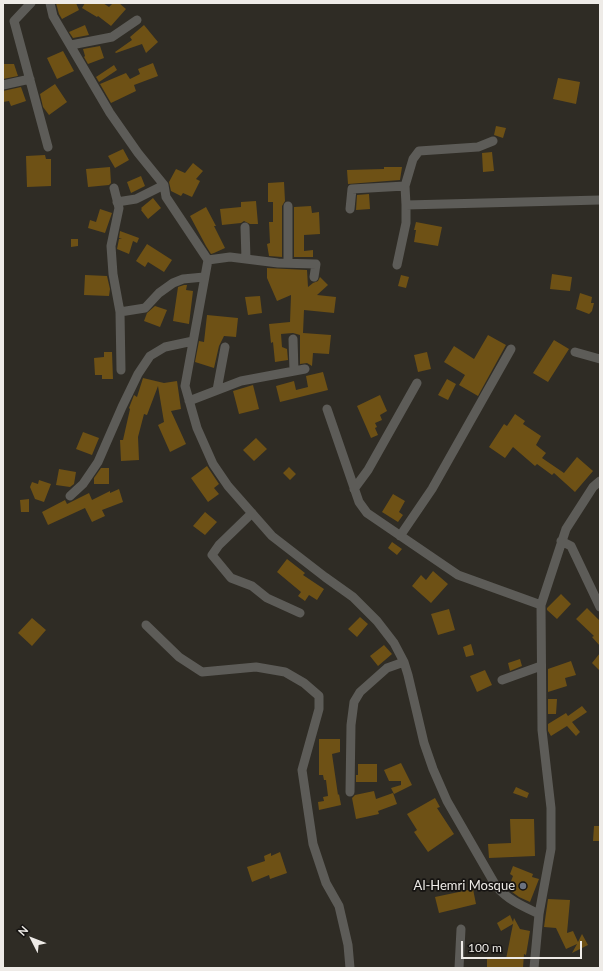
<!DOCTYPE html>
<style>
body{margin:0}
#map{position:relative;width:603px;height:971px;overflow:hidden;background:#2f2c25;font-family:Lato,sans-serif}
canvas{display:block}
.frame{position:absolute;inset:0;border:4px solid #eeebe7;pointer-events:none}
.north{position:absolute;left:12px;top:919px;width:40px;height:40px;-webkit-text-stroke:3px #161412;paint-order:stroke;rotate:312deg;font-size:11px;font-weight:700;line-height:16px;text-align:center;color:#eeebe7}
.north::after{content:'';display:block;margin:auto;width:14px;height:18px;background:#eeebe7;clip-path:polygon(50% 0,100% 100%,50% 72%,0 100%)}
.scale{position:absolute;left:461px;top:941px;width:121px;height:18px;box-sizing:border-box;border:2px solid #eeebe7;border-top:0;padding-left:5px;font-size:12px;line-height:14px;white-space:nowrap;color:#eeebe7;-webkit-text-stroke:3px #161412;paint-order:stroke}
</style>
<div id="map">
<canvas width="603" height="971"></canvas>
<div class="frame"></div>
<div class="north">N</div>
<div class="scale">100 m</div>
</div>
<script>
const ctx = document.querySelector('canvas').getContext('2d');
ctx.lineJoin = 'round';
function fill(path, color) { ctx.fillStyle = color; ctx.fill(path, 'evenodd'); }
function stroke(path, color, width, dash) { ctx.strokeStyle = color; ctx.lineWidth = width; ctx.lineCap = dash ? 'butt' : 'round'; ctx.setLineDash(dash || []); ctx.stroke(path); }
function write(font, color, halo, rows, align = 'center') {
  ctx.font = font + ' Lato,sans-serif'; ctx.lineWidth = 3.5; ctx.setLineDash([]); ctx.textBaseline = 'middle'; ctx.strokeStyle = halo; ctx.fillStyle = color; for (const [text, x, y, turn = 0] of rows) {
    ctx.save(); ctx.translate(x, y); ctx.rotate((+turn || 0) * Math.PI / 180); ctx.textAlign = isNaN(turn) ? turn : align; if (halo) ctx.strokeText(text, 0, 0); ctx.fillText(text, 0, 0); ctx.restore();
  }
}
const building = new Path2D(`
 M56 3H76L79 10 62 19 59 14Z
 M85 3H103L109 7 113 3H119L126 9 111 26 98 16 97 17 82 8Z
 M85 25 89 35 73 38 69 32Z
 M144 25 158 42 146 53 142 44 116 53 115 52 132 40 130 37Z
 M100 46 104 58 88 64 84 57 85 56 83 49Z
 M63 51 74 71 57 79 47 58Z
 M153 63 158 76 134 85 136 91 111 103 100 84 126 73 130 79 140 74 138 69Z
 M3 64H14L18 76 3 79Z
 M114 65 117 70 99 82 96 77Z
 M558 78 580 82 576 104 553 99Z
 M55 84 67 102 49 115 43 107 40 94Z
 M21 87 26 101 11 106 9 101 3 102V91Z
 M496 126 506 128 503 138 494 135Z
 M123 149 129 160 115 168 108 156Z
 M492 152 494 171 483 172 482 153Z
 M45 155 46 159H51V186L27 187 26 156Z
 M193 163 203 171 196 179 200 181 192 197 183 193 181 196 171 191 169 182 176 169 185 173Z
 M110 167 111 183 109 185 88 187 86 169Z
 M384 167H402L400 180 348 184 347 170 384 169Z
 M141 176 145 186 131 193 127 182Z
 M284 182 285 201 282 206V257L269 256 267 244 270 243 269 222H273V202H268V183Z
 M369 194 370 209 356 210 357 195Z
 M153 198 161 208 148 219 141 210 142 209 141 208Z
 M256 201 258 224H250L244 221 241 223 222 225 220 209 241 207V202Z
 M311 206 312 213 319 212 320 234 304 235V251L313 250V257H294V207Z
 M206 207 216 226H214L225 248 214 253 211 254 206 246 190 216Z
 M100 209 112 213 105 233 88 228 90 220 96 222Z
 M416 222 442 227 438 246 414 242 416 230H414Z
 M120 231 139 238 137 243 133 241 129 254 117 249 119 239H122L119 238Z
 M71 239H78V246L71 247Z
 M147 244 172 260 164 272 148 262 145 267 136 261Z
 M267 268 307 270 308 287 313 283 318 281 320 277 328 285 317 295 336 297 334 313 304 310 303 333 331 335 329 354 313 353 312 366 307 363 300 364V335L293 333 281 334 282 347 287 349 288 360 275 362 273 342 271 343 269 324 290 322 291 295 277 301 267 278Z
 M552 274 572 277 570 291 550 289Z
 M85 275 107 276 110 289 109 296 84 295Z
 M401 275 409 277 406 288 398 286Z
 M184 285H187L186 290 193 291 189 324 173 321 178 287Z
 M580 293 592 297 591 303H594L592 311 589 314 576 309Z
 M260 296 262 313 248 315 245 297Z
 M155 306 167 310 160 327 144 321 147 313Z
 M207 315 238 318 236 337 224 336 219 346 214 368 195 362 199 341 204 342Z
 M488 335 506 345 478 396 459 385 465 375 444 362 454 346 474 359Z
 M554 340 569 349 548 382 533 373Z
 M104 352H112L113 379H102V375H95L94 358 104 357Z
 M427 352 431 369 418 372 414 355Z
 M323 372 328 390 280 402 276 386 294 381 296 390 308 387 306 376Z
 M143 378 164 383 177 381 181 409 171 411 186 444 170 452 158 425 164 422 158 386 147 415 144 414 138 437 139 460 121 461 120 440H123L130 409 129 408 134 395 137 397Z
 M447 379 456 384 448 400 438 395Z
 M253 385 259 409 239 414 233 391Z
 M380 395 387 411 380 415 382 420 375 423 377 427 375 428 378 435 371 438 357 406Z
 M515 414 525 421 523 424 541 436 536 445 546 453 542 458 564 473 577 457 593 471 575 492 554 473 552 475 537 464 535 466 513 447 505 458 489 447 504 424 507 426Z
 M83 432 99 438 92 455 76 449Z
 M256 438 267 449 254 461 243 450Z
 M207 466 219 484 214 488 219 494 208 502 191 478Z
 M289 467 296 474 290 480 283 473Z
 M101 468H109V484H94V478Z
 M59 469 76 472 74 484 70 487 56 485Z
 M39 480 51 484 44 502 35 499 30 487 32 482 38 484Z
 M119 489 123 502 102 510 105 516 92 522 85 508 48 525 42 512 65 500 67 504 89 493 92 500 110 491V493Z
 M393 494 405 501 399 512 403 515 398 522 382 512Z
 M29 499V512H21L20 500Z
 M205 512 217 522 205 535 193 526Z
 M392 542 402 549 397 555 388 548Z
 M287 559 305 573 303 575 324 589 317 600 309 595 305 601 298 596 301 592 277 572Z
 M433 571 448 584 431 603 412 586 421 575 426 580Z
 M561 594 571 604 557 619 547 610V608Z
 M587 608 600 621V646L592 637 594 636 576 619Z
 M449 609 455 630 438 635 431 614Z
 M360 617 368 624 357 637 348 629Z
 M32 618 46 630 32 646 18 633Z
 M471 644 474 655 466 657 463 647Z
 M384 645 392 654 378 666 370 656Z
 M600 653V671L592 663Z
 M520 659 522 666 510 671 508 663Z
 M571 661 576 675 565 678 567 686 548 692V669Z
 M485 670 492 685 477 692 470 676Z
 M548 699H557L556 714H548Z
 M582 706 587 712 572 722 580 732 576 736 567 726 551 736 548 731V724L566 713 568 716Z
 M319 739H340V752L332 754 338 795 339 794 341 805 319 810 318 802 324 801 323 797 328 796 326 780H324L323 775H319Z
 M401 763 412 785 394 794 391 788 401 785V781H389L384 770Z
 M358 764H377V782H356V775H358Z
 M516 787 529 793 527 798 513 793Z
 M374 791 376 799 393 793 397 804 378 811 379 814 356 819 352 798 355 795Z
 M435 798 440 807 437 808 454 834 428 852 414 832 417 830 407 814Z
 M510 819H534L535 856 489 858 488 844 511 843Z
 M594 826H600V841H593Z
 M280 852 287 873 270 879 269 875 252 882 247 867 265 861 264 856 271 853V856Z
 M513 866 533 874 532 877 539 879 530 902 519 897 508 889 513 876 510 874Z
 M473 889 476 904 439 913 435 897Z
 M548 899 570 900 567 933 573 931 578 942 582 934 588 945 572 953 577 944 566 949 556 928 544 927Z
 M510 915 513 922 514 918 520 929 530 931 526 955 524 954 523 968H487V959H506L513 924 501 931 497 923Z`);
const minor = new Path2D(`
 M31 3 14 21 48 147
 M50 3 53 16 110 113 138 153 164 185 166 197 208 260 185 386 197 428 213 464 228 486 272 536 325 577 353 597 377 621 394 643 404 662 408 675 424 743 433 769 447 801 496 886C508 900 522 906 539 914
 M71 45 112 37 137 20
 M3 85 30 79
 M114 188 119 208 111 246 113 274 120 312 121 370
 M117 202 136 199 164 185
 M406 205 600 200
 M288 206V263
 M350 209 352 189 405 186
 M245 227 246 259
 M208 260 230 257 278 263 316 264 314 277
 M397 265 406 223V205L405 186 413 159 419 151 478 147 493 141
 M120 312 145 308 159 293 173 283 183 279 204 277
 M293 339 294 371
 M575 352 600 359
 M217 390 225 347
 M189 401 241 381 305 369
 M327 409 359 502 367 513 458 575 541 605
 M354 489 368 470 417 383
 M70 496 83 484 98 462 122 407 138 374 150 356 165 347 193 341
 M252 513 219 545 212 555 231 578 252 586 267 598 300 613
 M400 536 432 489 511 349
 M561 541 571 546 600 607
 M146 625 179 657 202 672 256 667 285 672 304 683 319 696V709L302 770 313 844 326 883 339 906 348 945 350 968
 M502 680 541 666
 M350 792 351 725 354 702 360 692 387 668 404 662
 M459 968 461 929
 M534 968 539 914 551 849V808L542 730 541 605 566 529 593 487 600 481`);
const markers = [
 [523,886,4,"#6b7280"]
];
const poiNames = [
 ["Al-Hemri Mosque",515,886]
];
fill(building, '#6e5115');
stroke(minor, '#5d5c58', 9);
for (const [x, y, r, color] of markers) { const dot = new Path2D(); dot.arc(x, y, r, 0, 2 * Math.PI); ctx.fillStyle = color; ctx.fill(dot); stroke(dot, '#161412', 1.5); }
write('13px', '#eeebe7', '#161412', poiNames, 'right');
</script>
